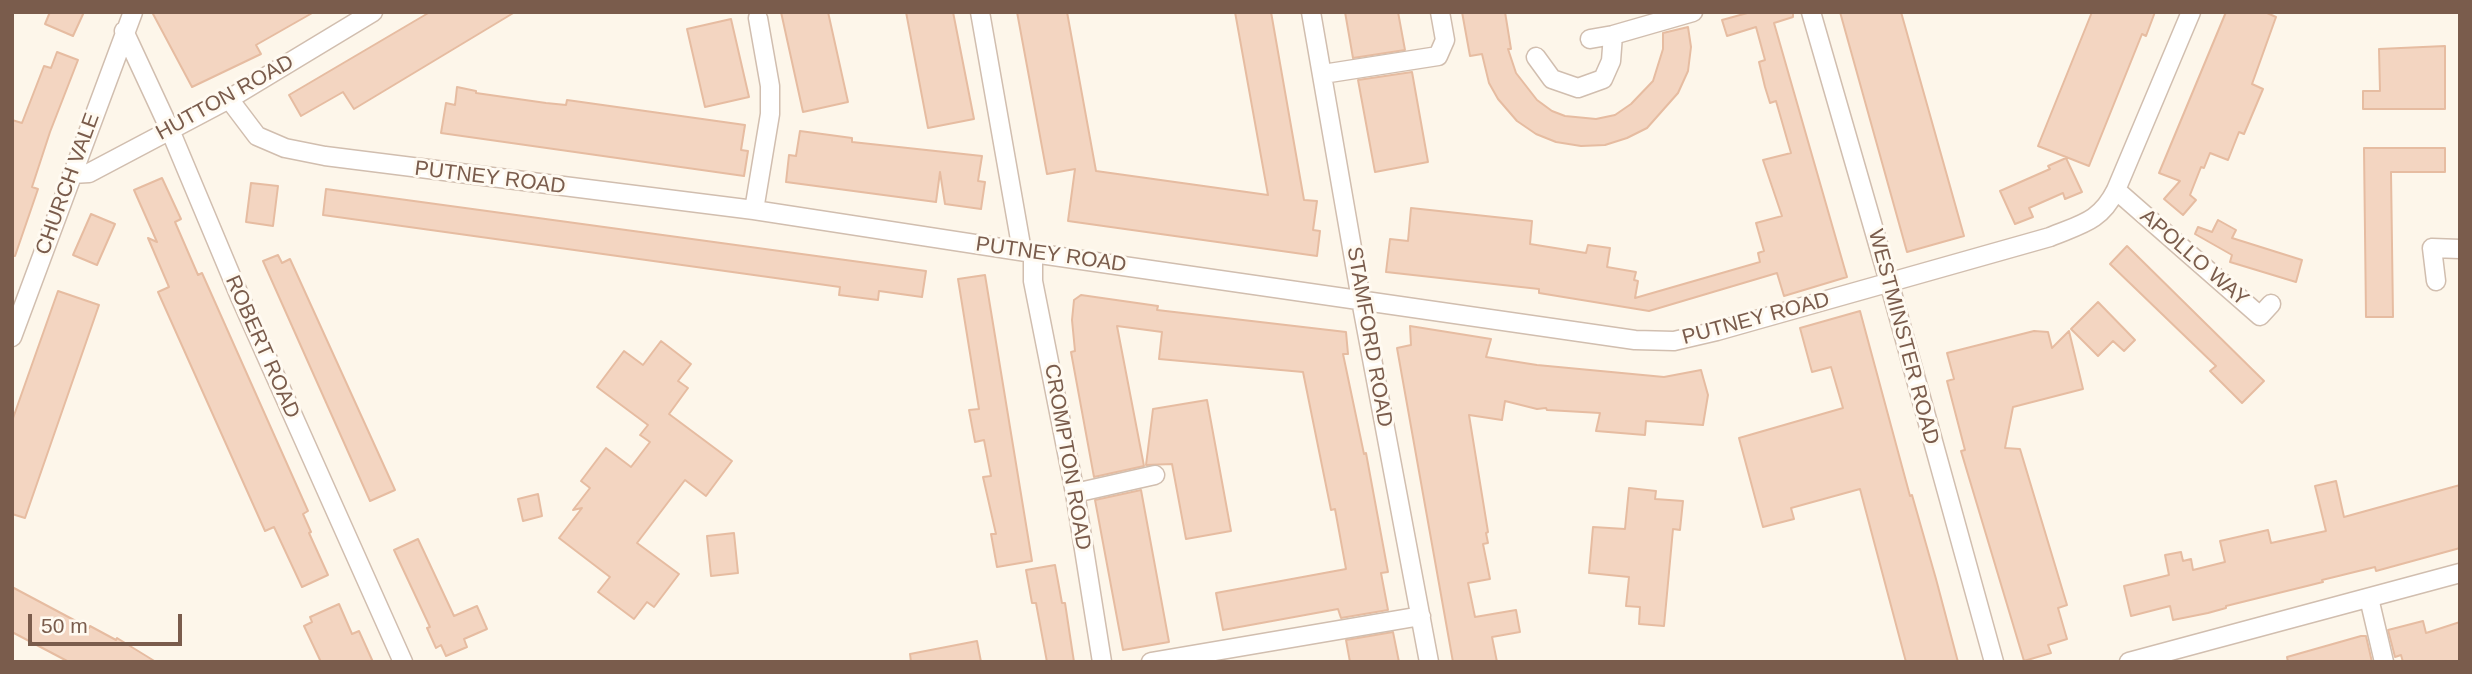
<!DOCTYPE html>
<style>
body{margin:0}
#map{position:relative;width:2472px;height:674px;overflow:hidden;background:#fdf6ea;font-family:Arial,sans-serif}
canvas{display:block}
.frame{position:absolute;inset:0;border:14px solid #7a5c4c;pointer-events:none}
.scale{position:absolute;left:28px;top:614px;width:154px;height:32px;box-sizing:border-box;border:4px solid #7a5c4c;border-top:0;padding-left:9px;font-size:21px;line-height:24px;white-space:nowrap;color:#7a5c4c;-webkit-text-stroke:5px #fffaf1;paint-order:stroke}
</style>
<div id="map">
<canvas width="2472" height="674"></canvas>
<div class="frame"></div>
<div class="scale">50 m</div>
</div>
<script>
const ctx = document.querySelector('canvas').getContext('2d');
ctx.lineJoin = 'round';
function fill(path, color) { ctx.fillStyle = color; ctx.fill(path, 'evenodd'); }
function stroke(path, color, width, dash) { ctx.strokeStyle = color; ctx.lineWidth = width; ctx.lineCap = dash ? 'butt' : 'round'; ctx.setLineDash(dash || []); ctx.stroke(path); }
function write(font, color, halo, rows, align = 'center') {
  ctx.font = font + ' Arial,sans-serif'; ctx.lineWidth = 6; ctx.setLineDash([]); ctx.textBaseline = 'middle'; ctx.strokeStyle = halo; ctx.fillStyle = color; for (const [text, x, y, turn = 0] of rows) {
    ctx.save(); ctx.translate(x, y); ctx.rotate((+turn || 0) * Math.PI / 180); ctx.textAlign = isNaN(turn) ? turn : align; if (halo) ctx.strokeText(text, 0, 0); ctx.fillText(text, 0, 0); ctx.restore();
  }
}
const building = new Path2D(`
 M50 12H84L73 36 45 24Z
 M152 12H314L256 45 261 54 192 87Z
 M430 12H515L354 109 343 92 301 116 289 95Z
 M781 12H828L848 102 803 112Z
 M906 12H953L974 119 928 128Z
 M1017 12H1067L1096 171 1268 195 1235 12H1271L1304 200 1317 201 1313 230 1320 231 1317 256 1068 221 1075 169 1047 174Z
 M1345 12H1398L1405 50 1353 58Z
 M1462 12H1505L1511 49H1508L1516 73 1537 100 1552 111 1565 116 1596 119 1615 115 1631 104 1653 81 1663 49V33L1688 27 1691 47 1688 71 1678 93 1647 128 1627 138 1605 145 1581 146 1556 142 1536 134 1517 121 1498 99 1489 83 1482 54 1470 56Z
 M1751 12H1793V17L1774 23 1847 277 1784 296 1777 273 1649 311 1539 293V289L1386 272 1390 239 1408 241 1411 208 1532 221 1530 244 1586 253 1588 245 1610 248 1607 267 1636 272 1634 280 1638 281 1635 298 1760 262 1758 253 1764 251 1756 223 1782 216 1763 160 1791 153 1776 101 1770 103 1765 87 1759 62 1765 60 1756 27 1727 36 1722 20Z
 M1840 12H1901L1964 236 1907 252Z
 M2092 12H2155L2146 36 2142 34 2089 166 2038 146Z
 M2226 12H2265L2276 17 2252 84 2263 89 2244 134 2239 132 2228 160 2210 153 2204 168 2201 167 2190 195 2196 200 2183 215 2164 199 2180 181 2159 173Z
 M731 19 749 97 705 107 687 29Z
 M2445 46V109H2363V91H2380L2379 49Z
 M57 52 78 60 50 132 32 187 38 189 15 256H12V120L22 123 44 66 51 68Z
 M1412 72 1428 162 1375 172 1358 80Z
 M457 87 476 91V93L546 103 566 105 567 100 745 125 741 150 748 151 744 176 441 133 446 103 455 105Z
 M800 131 852 138V142L982 156 978 181 985 182 981 209 945 204 940 172 936 202 786 182 789 155 796 156Z
 M2364 148H2445V172H2391L2393 317H2366Z
 M2066 158 2082 192 2065 199 2063 193 2029 208 2033 217 2015 224 2000 191 2050 169 2048 166Z
 M162 178 181 219 175 222 198 275 202 273 308 511 303 514 311 532 309 533 328 575 302 587 274 527 265 531 158 292 169 287 148 238 157 242 134 190Z
 M251 183 278 186 273 226 246 222Z
 M326 189 926 271 922 297 879 291 878 300 839 295 840 287 323 215Z
 M91 214 115 224 97 265 73 255Z
 M2218 220 2236 230 2232 238 2302 260 2296 282 2230 262 2232 255 2195 234 2198 227 2212 232Z
 M2127 246 2264 381 2242 403 2210 371 2216 366 2110 264Z
 M278 255 282 263 290 259 395 490 370 501 263 261Z
 M985 275 1032 561 997 567 991 534H996L983 477 991 476 984 440 975 442 969 410 979 409 958 279Z
 M58 291 99 305 25 518 12 514V421Z
 M1081 295 1158 306 1157 310 1346 332 1348 354H1343L1364 454 1366 453 1388 572 1381 573 1388 610 1341 618 1338 609 1223 630 1216 593 1346 569 1335 509 1331 510 1303 372 1159 359 1162 332 1117 326 1144 466 1094 477 1071 352 1075 351 1072 320 1074 300Z
 M2098 302 2135 340 2124 351 2113 341 2098 356 2071 329Z
 M1860 311 1910 496 1912 495 1936 579 1958 662H1906L1860 489 1791 508 1794 519 1763 527 1739 438 1843 408 1831 367 1812 372 1800 328Z
 M1410 326 1491 339 1486 357 1537 365 1664 377 1701 370 1708 395 1703 425 1646 421 1645 435 1596 431 1600 413 1547 410 1546 408 1537 409 1505 401 1502 420 1469 415 1488 532 1486 533 1488 543 1483 544 1490 579 1468 583 1475 617 1516 610 1520 632 1492 637 1497 662H1453L1397 348 1411 345Z
 M2034 331 2048 332 2052 348 2069 331 2083 389 2013 407 2005 448 2020 449 2067 605 2058 608 2067 639 2048 645 2051 653 2024 661 1961 451 1965 450 1947 381 1954 379 1947 353Z
 M661 341 691 364 678 381 688 388 669 414 732 461 706 496 685 480 637 543 679 574 654 607 647 602 634 619 598 592 610 577 559 538 582 508 573 510 590 488 581 481 606 448 631 467 650 442 640 435 648 425 597 387 624 351 643 365Z
 M1207 400 1231 531 1186 539 1172 464 1146 465 1153 409Z
 M2336 481 2344 517 2460 485V548L2376 571 2375 567 2322 580 2323 582 2226 606V608L2208 613 2173 620 2170 606 2131 616 2124 586 2169 575 2165 555 2181 552 2183 561 2191 559 2193 570 2225 562 2220 541 2268 530 2271 543 2326 531 2315 486Z
 M1629 488 1656 491 1655 499 1683 501 1680 530 1673 529 1664 626 1639 624 1640 607 1626 606 1629 577 1589 573 1593 527 1625 529Z
 M1141 490 1169 642 1123 650 1095 500Z
 M538 494 542 516 523 521 518 499Z
 M734 533 738 573 711 576 707 536Z
 M418 539 454 616 477 606 487 629 464 639 467 647 446 656 441 645 436 648 427 628 430 627 394 550Z
 M1055 565 1062 603H1065L1074 662H1047L1036 603H1032L1026 570Z
 M12 587 89 628 90 626 116 640 117 638 156 662H69L12 632Z
 M339 604 352 634 359 631 373 662H321L304 626 312 622 310 617Z
 M2423 621 2426 633 2460 622V662H2403L2401 655 2395 657 2388 630Z
 M1393 632 1399 662H1350L1346 640Z
 M2361 636H2366L2372 662H2288L2287 657Z
 M977 641 981 662H911L910 654Z`);
const minor = new Path2D(`
 M980 12 1022 251
 M1311 12 1363 311 1429 662
 M1811 12 1889 282 1994 662
 M124 31 170 130 240 297 403 662
 M1590 39 1613 35 1693 12
 M1536 57 1552 79 1578 88 1603 79 1611 61 1613 35
 M1323 74 1438 56 1445 40 1440 12
 M229 99 257 136 285 148 325 156 754 210 1033 253 1635 340 1674 341 1717 331 2050 237C2081 224 2100 222 2116 190L2191 12
 M72 174 89 173 229 99 373 12
 M2116 190 2260 316 2271 304
 M754 210 770 114V86L758 18
 M1033 253V281L1075 493 1102 662
 M2436 281 2432 248 2460 249
 M12 337 133 12
 M1075 493 1155 475
 M2369 598 2384 662
 M1151 662 1421 616
 M2129 662 2460 573`);
const streetNames = [
 ["HUTTON ROAD",225,98,-29],
 ["PUTNEY ROAD",490,178,7],
 ["CHURCH VALE",68,184,-70],
 ["PUTNEY ROAD",1051,255,8],
 ["APOLLO WAY",2194,258,41],
 ["PUTNEY ROAD",1756,319,-15],
 ["STAMFORD ROAD",1369,337,80],
 ["WESTMINSTER ROAD",1903,337,75],
 ["ROBERT ROAD",262,347,66],
 ["CROMPTON ROAD",1067,457,80]
];
fill(building, '#f3d5c1');
stroke(building, '#e6bca1', 2);
stroke(minor, '#d1beaf', 21);
stroke(minor, '#fff', 18);
write('21px', '#7a5c4c', '#fffaf1', streetNames);
</script>
